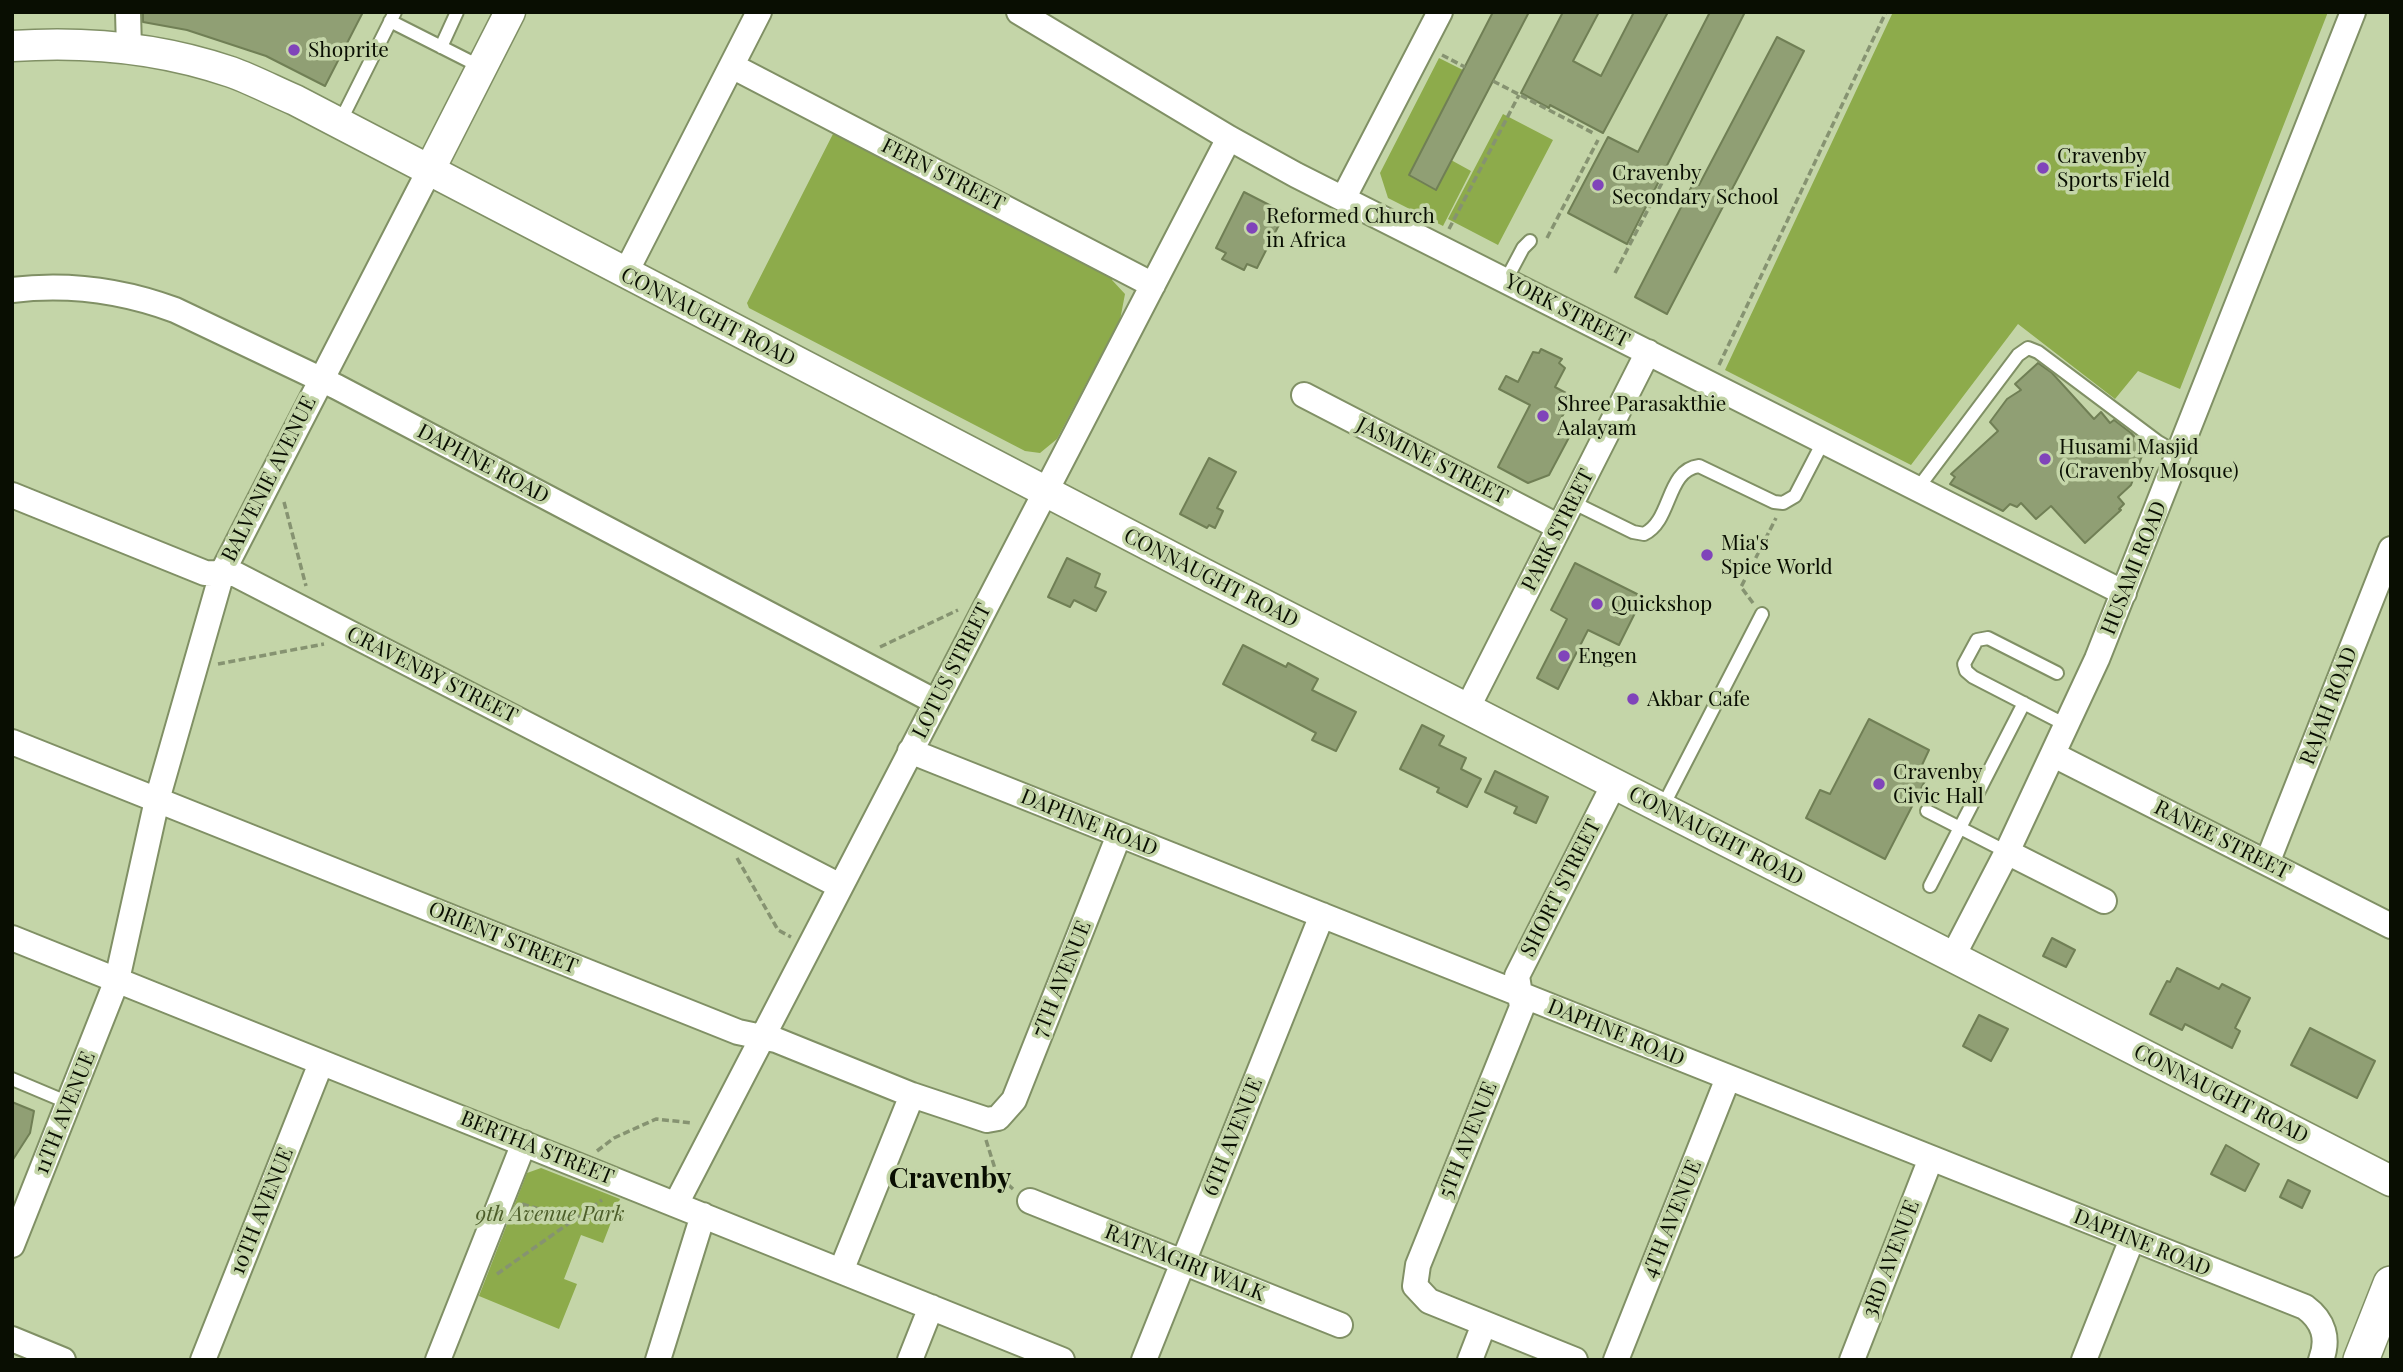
<!DOCTYPE html>
<style>
body{margin:0}
#map{position:relative;width:2403px;height:1372px;overflow:hidden;background:#c4d5a8;font-family:"Playfair Display",serif}
canvas{display:block}
.frame{position:absolute;inset:0;border:14px solid #090e02;pointer-events:none}
</style>
<div id="map">
<canvas width="2403" height="1372"></canvas>
<div class="frame"></div>
</div>
<script>
const ctx = document.querySelector('canvas').getContext('2d');
ctx.lineJoin = 'round';
function fill(path, color) { ctx.fillStyle = color; ctx.fill(path, 'evenodd'); }
function stroke(path, color, width, dash) { ctx.strokeStyle = color; ctx.lineWidth = width; ctx.lineCap = dash ? 'butt' : 'round'; ctx.setLineDash(dash || []); ctx.stroke(path); }
function write(font, color, halo, rows, align = 'center') {
  ctx.font = font + ' "Playfair Display",serif'; ctx.lineWidth = 7; ctx.setLineDash([]); ctx.textBaseline = 'middle'; ctx.strokeStyle = halo; ctx.fillStyle = color; for (const [text, x, y, turn = 0] of rows) {
    ctx.save(); ctx.translate(x, y); ctx.rotate((+turn || 0) * Math.PI / 180); ctx.textAlign = isNaN(turn) ? turn : align; if (halo) ctx.strokeText(text, 0, 0); ctx.fillText(text, 0, 0); ctx.restore();
  }
}
const green = new Path2D(`
 M1893 12H2328L2180 389 2138 371 2115 399 2018 324 1911 465 1725 370Z
 M1439 58 1463 70 1409 175 1436 190 1451 160 1471 171 1443 226 1388 198 1380 173Z
 M1503 114 1553 140 1498 245 1448 219Z
 M835 130 1114 275 1112 280 1125 294 1120 320 1057 439 1040 453 1025 451 749 308 747 303Z
 M541 1168 620 1199 603 1243 581 1235 564 1279 577 1284 559 1329 479 1296 527 1173Z`);
const building = new Path2D(`
 M143 12H363L325 86 266 56 187 30 143 22Z
 M1493 12H1529L1436 190 1409 175Z
 M1563 12H1599L1573 61 1601 76 1634 12H1668L1603 133 1550 105 1549 108 1521 93Z
 M1710 12H1745L1627 244 1568 213 1608 137 1638 152Z
 M1777 37 1804 51 1667 314 1635 297 1694 182 1699 185Z
 M1244 192 1285 213 1257 268 1247 264 1244 270 1222 259 1226 253 1216 248Z
 M1541 349 1562 359 1559 363 1565 368 1555 387 1566 393V399L1570 401 1560 421 1574 428 1549 475 1528 483 1498 467 1530 405 1499 389 1506 376 1518 382 1533 352 1539 353Z
 M2038 363 2052 373 2094 419 2101 412 2110 423 2114 420 2131 433 2145 448 2131 485 2118 497 2124 504 2119 509 2121 510 2085 543 2051 506 2036 519 2021 503 2017 507 2010 504 2003 511 1950 484 1955 477 1951 474 1998 431 1990 422 2007 399 2021 390 2015 384Z
 M1209 458 1236 472 1217 508 1223 511 1215 528 1209 525 1207 528 1180 514Z
 M1067 558 1100 574 1095 587 1106 592 1096 611 1074 600 1070 607 1048 597Z
 M1575 563 1643 597 1619 645 1588 630 1558 689 1537 678 1567 619 1551 610Z
 M1243 645 1286 667 1288 663 1318 679 1312 690 1356 712 1336 751 1312 740 1316 733 1223 684Z
 M1869 719 1929 750 1922 765 1926 779 1885 859 1806 818 1820 790 1830 794Z
 M1422 725 1444 736 1439 745 1466 758 1461 769 1481 779 1467 807 1437 792 1439 788 1400 769Z
 M1495 771 1548 797 1536 823 1514 813 1517 807 1485 792Z
 M2052 938 2075 950 2066 967 2043 956Z
 M2177 968 2219 989 2222 984 2250 998 2235 1028 2240 1031 2232 1048 2185 1024 2182 1030 2150 1014 2167 981 2170 982Z
 M1979 1015 2008 1029 1991 1061 1963 1046Z
 M2310 1028 2375 1061 2357 1098 2291 1065Z
 M12 1102 34 1111 30 1133 12 1161Z
 M2226 1145 2259 1164 2245 1191 2211 1174Z
 M2288 1180 2310 1191 2302 1208 2280 1197Z`);
const path = new Path2D(`
 M1442 55 1465 67
 M1493 81 1595 134
 M1449 229 1519 95
 M1547 238 1598 140
 M1615 273 1666 175
 M1719 365 1886 12
 M284 502 306 586
 M1753 603 1741 587 1776 518
 M880 647 958 610
 M218 664 324 644
 M737 858 778 930 791 937
 M986 1140 997 1175 1013 1189
 M597 1151 614 1138 656 1119 692 1123
 M522 1204 577 1220
 M497 1274 602 1200`);
const service = new Path2D(`
 M390 21 481 67
 M441 47 457 12
 M340 122 395 12
 M1506 280 1523 248 1530 241
 M1918 488 2018 355 2028 348 2038 352 2158 442 2179 454
 M1572 502 1633 532 1644 534C1672 521 1666 470 1699 466L1774 502 1783 503 1795 496 1824 440
 M2057 673 1988 638 1977 640 1964 664 1966 671 1973 677 2068 726
 M1662 808 1762 614
 M1927 811 2007 852
 M1930 886 2024 703
 M12 1079 69 1103`);
const minor = new Path2D(`
 M128 12 129 49
 M1019 12 1229 138 1296 175 2124 593
 M732 66 1153 285
 M1344 197 1440 12
 M625 274 759 12
 M12 290C69 283 121 290 175 310L337 387 936 702
 M1304 395 1559 527
 M12 495 205 573 235 574 840 886
 M1467 709 1648 352
 M12 742 738 1032 776 1040 912 1095 987 1120 998 1118 1014 1100 1119 835
 M910 751 2305 1307C2324 1321 2329 1339 2321 1360
 M2054 755 2391 926
 M2007 852 2104 901
 M2267 863 2391 549
 M12 938 1062 1360
 M1953 956 2007 852 2097 659 2353 12
 M1030 1201 1340 1325
 M676 1204 1229 138
 M12 1245 117 980 157 800 222 573 429 171
 M841 1271 912 1095
 M12 1339 63 1360
 M203 1360 321 1063
 M438 1360 524 1143
 M658 1360 703 1215
 M910 1360 931 1307
 M1144 1360 1322 915
 M1470 1360 1484 1324
 M1575 1360 1429 1301 1415 1286 1418 1265 1522 1007 1517 976 1614 784
 M1616 1360 1728 1078
 M1852 1360 1931 1158
 M2084 1360 2132 1239`);
const tertiary = new Path2D(`
 M12 46C85 41 161 48 231 72 253 80 274 91 295 100L1204 574 2391 1181
 M429 171 510 12`);
const secondary = new Path2D(`
 M2361 1360 2391 1284`);
const markers = [
 [294,50,7,"#8044ba"],
 [2043,168,7,"#8044ba"],
 [1598,185,7,"#8044ba"],
 [1252,228,7,"#8044ba"],
 [1543,416,7,"#8044ba"],
 [2045,459,7,"#8044ba"],
 [1707,555,7,"#8044ba"],
 [1597,604,7,"#8044ba"],
 [1564,656,7,"#8044ba"],
 [1633,699,7,"#8044ba"],
 [1879,784,7,"#8044ba"]
];
const poiNames = [
 ["Shoprite",308,50],
 ["Cravenby",2057,156],
 ["Sports Field",2057,180],
 ["Cravenby",1612,173],
 ["Secondary School",1612,197],
 ["Reformed Church",1266,216],
 ["in Africa",1266,240],
 ["Shree Parasakthie",1557,404],
 ["Aalayam",1557,428],
 ["Husami Masjid",2059,447],
 ["(Cravenby Mosque)",2059,471],
 ["Mia's",1721,543],
 ["Spice World",1721,567],
 ["Quickshop",1611,604],
 ["Engen",1578,656],
 ["Akbar Cafe",1647,699],
 ["Cravenby",1893,772],
 ["Civic Hall",1893,796]
];
const streetNames = [
 ["FERN STREET",943,175,27],
 ["YORK STREET",1567,311,27],
 ["CONNAUGHT ROAD",708,317,27],
 ["JASMINE STREET",1432,461,27],
 ["DAPHNE ROAD",483,464,28],
 ["BALVENIE AVENUE",269,479,-63],
 ["PARK STREET",1558,530,-63],
 ["HUSAMI ROAD",2134,568,-68],
 ["CONNAUGHT ROAD",1211,578,27],
 ["LOTUS STREET",952,671,-63],
 ["CRAVENBY STREET",432,675,27],
 ["RAJAH ROAD",2329,706,-69],
 ["DAPHNE ROAD",1089,823,22],
 ["CONNAUGHT ROAD",1716,836,27],
 ["RANEE STREET",2222,840,27],
 ["SHORT STREET",1561,888,-63],
 ["ORIENT STREET",503,938,22],
 ["7TH AVENUE",1062,979,-68],
 ["DAPHNE ROAD",1616,1033,22],
 ["CONNAUGHT ROAD",2221,1094,27],
 ["11TH AVENUE",65,1113,-68],
 ["6TH AVENUE",1233,1137,-68],
 ["5TH AVENUE",1468,1140,-68],
 ["BERTHA STREET",537,1148,22],
 ["10TH AVENUE",262,1211,-68],
 ["4TH AVENUE",1672,1219,-68],
 ["DAPHNE ROAD",2142,1243,22],
 ["3RD AVENUE",1891,1259,-69],
 ["RATNAGIRI WALK",1185,1263,22]
];
const parkNames = [
 ["9th Avenue Park",550,1214]
];
const districtNames = [
 ["Cravenby",950,1179]
];
fill(green, '#8dab4b');
fill(building, '#909f74');
stroke(building, '#707f55', 2);
stroke(service, '#809065', 16);
stroke(minor, '#809065', 28);
stroke(tertiary, '#809065', 33);
stroke(secondary, '#809065', 38);
stroke(path, '#869371', 3.5, [7, 3.5]);
stroke(service, '#fff', 12);
stroke(minor, '#fff', 24);
stroke(tertiary, '#fff', 30);
stroke(secondary, '#fff', 35);
for (const [x, y, r, color] of markers) { const dot = new Path2D(); dot.arc(x, y, r, 0, 2 * Math.PI); ctx.fillStyle = color; ctx.fill(dot); stroke(dot, '#c4d5a8', 2.5); }
write('21px', '#090e02', '#c4d5a8', poiNames, 'left');
write('21px', '#090e02', '#c4d5a8', streetNames);
write('italic 21px', '#4d5e2a', '#c4d5a8', parkNames);
write('bold 28px', '#090e02', '#c4d5a8', districtNames);
</script>
